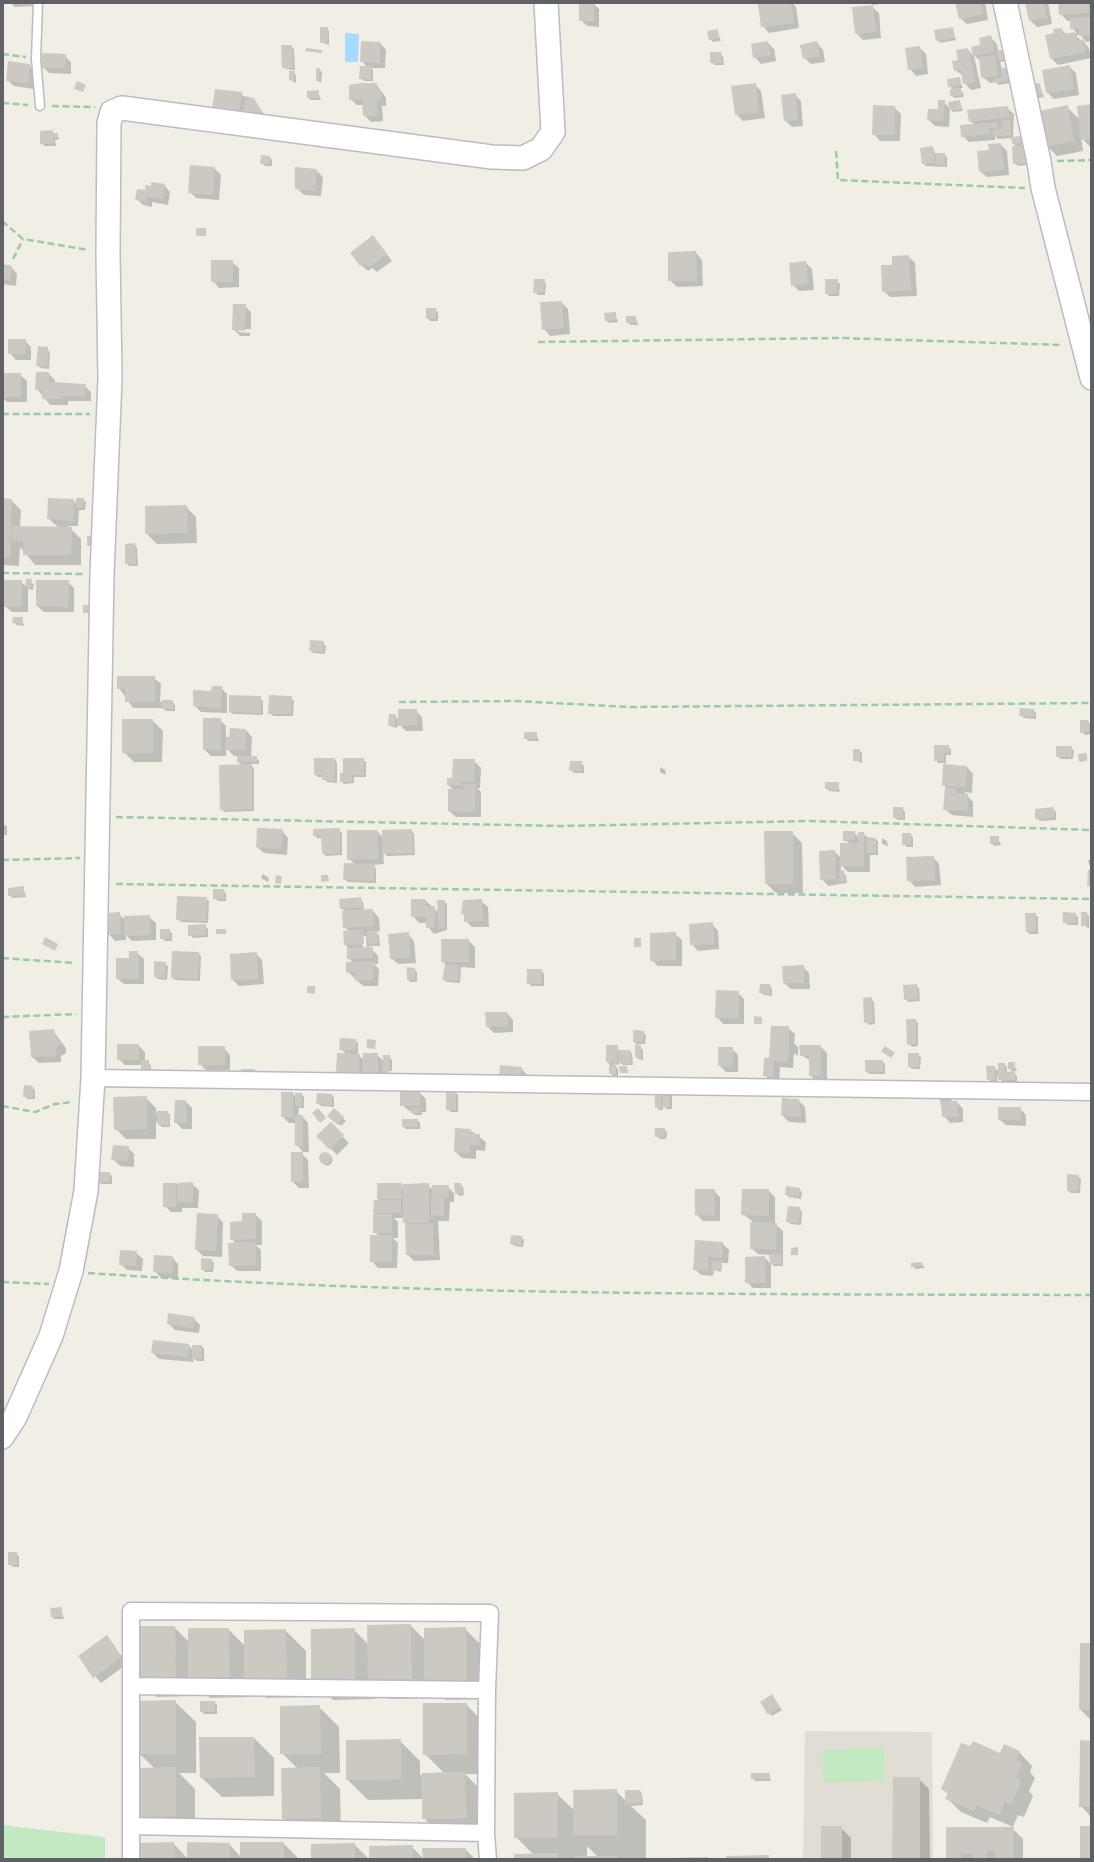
<!DOCTYPE html>
<style>
body{margin:0}
#map{position:relative;width:1094px;height:1862px;overflow:hidden;background:#f1eee6;font-family:Cabin,sans-serif}
canvas{display:block}
.frame{position:absolute;inset:0;border:4px solid #5e6267;pointer-events:none}
</style>
<div id="map">
<canvas width="1094" height="1862"></canvas>
<div class="frame"></div>
</div>
<script>
const ctx = document.querySelector('canvas').getContext('2d');
ctx.lineJoin = 'round';
function fill(path, color) { ctx.fillStyle = color; ctx.fill(path, 'evenodd'); }
function stroke(path, color, width, dash) { ctx.strokeStyle = color; ctx.lineWidth = width; ctx.lineCap = dash ? 'butt' : 'round'; ctx.setLineDash(dash || []); ctx.stroke(path); }
const education = new Path2D(`
 M805 1731 932 1732 933 1860H803Z`);
const green = new Path2D(`
 M884 1747 885 1780 824 1783 822 1750Z
 M2 1825 105 1837V1860H2Z`);
const water = new Path2D(`
 M345 33 359 34 358 62H345Z`);
const shadow = new Path2D(`
 M9 2H35L36 6 15 7Z
 M761 2H792L796 7 799 28 769 33 763 26 764 5Z
 M869 2H895L873 5Z
 M957 2H985L988 20 967 24 960 18Z
 M1027 2H1048L1052 24 1037 27 1030 20Z
 M1060 2H1092V41L1084 42 1089 48 1091 58 1058 65 1051 58 1056 35 1061 29 1067 35 1077 33 1072 28 1071 21H1067L1061 14ZM1076 35H1080L1086 41H1081Z
 M593 3 599 9V27L587 26 581 20Z
 M872 7 879 13 881 38 863 40 856 33Z
 M327 28 329 31V45L321 42Z
 M952 29 956 40 940 43 938 40Z
 M717 31 721 41 713 42 710 39Z
 M990 37 997 44 998 52 1004 54 1005 61 1000 62 1002 70 1015 82 999 85 996 82 990 83 983 77 981 62 974 55Z
 M380 43 386 50 385 68H371L373 70V81H364L361 78 368 68 362 61Z
 M768 43 774 49 776 61 761 64 755 57Z
 M817 43 823 50 825 62 811 64 805 58Z
 M291 46 294 49 295 70H291L296 75V83L291 80V70L284 68Z
 M919 47 926 54 928 74 916 76 910 69Z
 M968 50 974 56 981 88 971 90 965 83 964 76 955 70Z
 M721 54 723 57 724 65H715L712 63Z
 M65 56 71 62V74L49 73 43 67Z
 M29 65 36 72 34 89 14 86 7 80Z
 M1070 67 1076 73 1079 95 1054 99 1048 93Z
 M319 69 322 72 321 83 317 80Z
 M959 79 963 88H959L963 93 964 97 954 98 952 95 954 91 950 86Z
 M376 84 386 98V106H382L383 121 371 122 364 115V105H357L351 99Z
 M755 85 761 91 765 118 743 121 736 114Z
 M1039 85 1044 97 1039 98 1037 95Z
 M318 92 321 100H311L309 98Z
 M241 94 246 98 253 99 267 118 220 117Z
 M795 95 801 101 803 126 792 127 785 120Z
 M944 102 950 109 960 102 963 111 953 112 950 109 949 127 935 126 929 120 939 111Z
 M1092 106V149L1081 137 1083 151 1057 156 1047 146 1067 107 1081 121 1079 107Z
 M895 108 901 114 900 141H880L874 134Z
 M1007 108 1014 114 1013 139 1023 138 1027 150 1028 165 1018 166 1015 163 1018 148 1014 144 1013 138 998 139 995 136V140L969 142 963 136 975 125 970 121Z
 M52 132 60 139 55 140 56 146H45L42 144Z
 M1001 145 1007 151 1009 175 987 177 980 171 991 151Z
 M933 148 936 155H945L947 157V167L926 166 923 163Z
 M270 157 272 160V166H265L262 163Z
 M215 169 221 175 219 200 196 198 190 192Z
 M316 170 323 177 321 196 304 195 297 188Z
 M164 185 170 192 168 205 152 202V207L143 205 137 199 146 192Z
 M379 244 392 261 377 272 372 268 368 271 361 265Z
 M696 253 702 260 703 286 677 287 670 280Z
 M909 257 915 263 917 296 890 297 884 291 894 267Z
 M232 262 239 268V287L219 288 213 281Z
 M806 263 812 269 814 290 799 291 793 285Z
 M2 266 11 267 17 274 16 286 2 284Z
 M544 281 546 284 545 295H538L535 292Z
 M837 281 840 284 839 296H829L827 293Z
 M561 302 568 309 570 334 550 336 544 329Z
 M245 306 251 312V329H238V332L250 333V336H240L234 329Z
 M435 310 438 312V321H430L428 318Z
 M615 314 618 322 609 323 606 320Z
 M636 318 638 325H630L628 322Z
 M25 341 31 347V360H16L10 353Z
 M47 349 50 352 49 369 41 368 38 366Z
 M49 374 55 380V384L85 386 91 392V401H68V405H50L37 389Z
 M2 375H20L27 381V402H7L2 397Z
 M2 500H11L21 510 20 528H59L49 519 73 500 78 506 83 500 86 502 85 510H79L78 526H68L81 539V565H35L20 547 19 566 2 565Z
 M186 507 196 517 197 543 157 544 147 534Z
 M135 545 137 548 138 566H129L127 563Z
 M27 581 34 584 33 590 28 589V612H12L5 606 21 582 27 587Z
 M68 582 74 588V612H44L37 606Z
 M22 619 24 626 17 625 14 623Z
 M323 643 326 646 325 654 313 653 311 650Z
 M154 678 161 684 160 702H173L175 705V711H166L163 708H133L119 688Z
 M221 688 227 694V713L201 712 195 706Z
 M260 698 263 701V715L233 714 230 712Z
 M291 698 294 701 293 716H273L270 713Z
 M416 711 422 717 423 731H406L398 723 397 728 390 726 395 716 400 721Z
 M1034 711 1036 713V719L1024 718 1021 716Z
 M220 720 226 726V739L246 730 252 737 251 758 259 760V764H249L254 768V811L224 812 222 809 243 766 238 762V756H234L226 748V756H211L204 749Z
 M153 721 163 731 162 762H134L124 752Z
 M1088 721 1090 724 1091 734 1085 735 1082 732Z
 M536 734 539 741H528L526 738Z
 M948 747 951 749V755H946V766L967 767 973 774 972 793 964 792 973 802V817L952 815 945 809V763H938L936 760Z
 M1071 748 1074 751 1073 759H1060L1058 756Z
 M859 750 862 753V763L855 760Z
 M335 760 337 763V783L327 782 324 777H318L315 774Z
 M363 760 366 762V777H354V783L344 784 341 781Z
 M474 761 481 768 480 788H477L481 792V817H456L449 811 454 790 448 785Z
 M581 763 584 766V773H574L571 770Z
 M660 767 665 770 666 775 660 772Z
 M838 784 840 792 829 791 827 789Z
 M903 809 905 812V820H898L895 818Z
 M1053 809 1056 812V820L1040 821 1037 818Z
 M2 824 7 826V835H2Z
 M339 830 342 833V855L326 856 323 853V838H317L315 835Z
 M282 831 288 838 287 855 264 853 257 847Z
 M377 831 384 839 412 831 414 834 415 855 387 856 383 852 384 864 373 865 376 869V883L348 882 345 880 356 865 349 859Z
 M792 833 802 843 803 893H776L766 883Z
 M854 833 860 838 864 834 869 839H876L878 842V855H870V872H848L841 865V872L846 875 847 883 828 886 822 879 835 852 842 859 850 844 845 840Z
 M910 835 913 837V847H907L904 844Z
 M882 838 887 841 888 846 882 844Z
 M998 838 1001 845 994 846 992 843Z
 M933 857 939 864 941 885 915 887 909 880Z
 M1088 860H1092V868L1089 865Z
 M263 874 269 878 268 882 261 878Z
 M23 888 26 897 13 898 10 896Z
 M224 891 226 894V901H218L215 898Z
 M206 899 209 901 208 923 181 922 178 919Z
 M360 899 363 902 364 912 373 911 379 918 380 931 376 932 379 935 380 946H369L378 956V964H374L379 969 378 986H363L348 972 354 964 349 958 351 950 345 945 350 932 344 927 346 913 342 908ZM362 936H366L367 952 363 953Z
 M426 901 439 913 444 901 447 904V930L434 934 428 927V923H419L413 916Z
 M481 901 488 907 489 927H472L466 921 463 913Z
 M119 914 126 921 149 917 156 923V940L132 941 126 935V940L115 941 109 934Z
 M1075 914 1078 917V925H1068L1065 922Z
 M1087 914 1089 916V928L1082 925Z
 M1035 915 1038 917V934H1030L1027 932Z
 M712 924 718 931 719 949 698 951 692 944Z
 M205 926 208 929V937L193 938 190 935Z
 M169 931 172 933V941H165L162 938Z
 M408 934 414 941 416 963 398 964 391 958Z
 M675 934 682 940V966H658L652 960Z
 M469 941 475 947V968L461 967 460 983 447 982 444 980 446 965 442 961Z
 M137 953 144 959V984H124L117 978Z
 M198 953 201 956 200 981 175 980 173 978Z
 M256 954 262 960 264 984 239 986 233 980Z
 M165 964 168 966 167 980 158 979 155 977Z
 M803 967 809 973 810 989H791L784 983Z
 M414 969 417 972V982H411L408 980Z
 M542 971 544 974V986H531L529 983Z
 M770 986 772 989V996L764 995 761 993Z
 M917 986 919 988 920 1001 908 1002 906 999Z
 M738 993 744 999V1024H723L717 1017Z
 M871 999 874 1002 875 1024 869 1025 866 1022Z
 M507 1013 513 1020V1032L494 1033 487 1026Z
 M915 1021 918 1023V1046L912 1047 909 1044Z
 M788 1028 795 1034 794 1043 798 1047V1056L794 1053 793 1068 780 1067 779 1082H771L765 1075Z
 M53 1031 66 1048V1053L61 1056V1062L39 1063 32 1057Z
 M643 1032 646 1035 645 1044H638L643 1050V1060L639 1059 636 1057 640 1047 634 1042Z
 M356 1041 358 1043V1055L365 1061 377 1055 385 1062 389 1057 392 1060V1071H383V1079H371L365 1073V1079H344L338 1072 347 1055 341 1049Z
 M139 1046 145 1052V1062L151 1065 150 1075 143 1065H125L119 1059Z
 M617 1047 620 1052 630 1051 632 1054 633 1065H623L619 1061V1065L613 1064 618 1069V1076H613L611 1074 610 1065 607 1061Z
 M821 1047 827 1053V1082H817L811 1076V1061L801 1055Z
 M224 1048 230 1055V1070H206L200 1064Z
 M732 1049 738 1055V1072H726L720 1066Z
 M918 1055 921 1057 920 1069H912L909 1066Z
 M882 1061 885 1064V1074H870L867 1072Z
 M1014 1064 1017 1071H1012L1017 1076V1082H1003L997 1076V1082H991L989 1080 994 1067 1000 1073 1005 1065 1007 1067V1073H1014L1009 1068Z
 M501 1067 521 1068 527 1075V1083Z
 M33 1088 35 1090V1099H27L25 1096Z
 M455 1092 458 1095V1112H451L448 1109Z
 M292 1093 297 1098 302 1095 304 1097V1108H299L298 1116H302L308 1123 309 1152H303L297 1145V1123H289L283 1117Z
 M420 1093 426 1099V1112H422V1115H415L402 1105Z
 M670 1093 672 1096V1109H667L663 1105V1110H659L657 1107 660 1094 664 1098Z
 M332 1095 334 1098V1107L321 1106 318 1103Z
 M939 1097H950L953 1103 957 1102 963 1109V1122L950 1123 944 1116Z
 M146 1098 156 1108V1113L167 1112 170 1115V1127H162L156 1121V1139H126L116 1129Z
 M798 1100 805 1107 806 1123 789 1122 783 1116Z
 M186 1102 192 1108V1129H182L176 1122Z
 M1020 1109 1026 1115V1126L1006 1125 999 1119Z
 M334 1111 346 1121 341 1126 330 1116Z
 M418 1121 420 1123V1129H406L403 1126Z
 M331 1125 349 1143 337 1155 319 1136Z
 M664 1129 667 1132 666 1139H660L657 1136Z
 M471 1131 486 1142 485 1151 476 1150V1159L462 1158 455 1151Z
 M128 1148 134 1154V1167L120 1166 113 1159Z
 M302 1154 308 1160 309 1188H299L293 1182Z
 M321.5 1160a5.5 5.5 0 1 1 11 0a5.5 5.5 0 1 1-11 0Z
 M110 1174 112 1176V1184H101L98 1181Z
 M1078 1177 1081 1179 1080 1193H1071L1068 1190Z
 M165 1184H192L199 1190 198 1208H182V1212H171L165 1206Z
 M460 1184 463 1187 464 1195 459 1196 457 1193Z
 M378 1185H401L405 1189 428 1185 433 1190 448 1187 454 1193V1202H450L449 1221H438L440 1260 414 1261 408 1255 405 1218H394L398 1222V1238H393L398 1243 397 1268H378L372 1261 379 1236 375 1232V1202H378Z
 M799 1189 802 1192 801 1199 789 1197 787 1195Z
 M714 1191 720 1197V1221H703L697 1215Z
 M769 1191 775 1197V1224L783 1231V1266H774L772 1264 771 1255 758 1254 751 1248 752 1221 743 1214Z
 M800 1209 802 1212 801 1225 791 1224 788 1221Z
 M256 1215 262 1221V1245H256L261 1250V1271H237L231 1265 237 1245 232 1239 244 1223Z
 M217 1216 223 1222 222 1257 203 1256 197 1250Z
 M521 1237 524 1240 523 1247 515 1246 512 1244Z
 M722 1243 729 1250 728 1263H720L721 1272 714 1270 713 1276 701 1275 695 1269Z
 M136 1253 143 1259 142 1271 127 1270 121 1264Z
 M172 1257 178 1264V1278H161L155 1271Z
 M765 1258 771 1264V1288H753L747 1282Z
 M211 1260 214 1263 213 1272H205L203 1269Z
 M922 1264 925 1268 915 1269 913 1267Z
 M194 1319 200 1325 199 1333 175 1330 169 1324Z
 M188 1345 194 1351 202 1346 204 1349V1361H197L194 1358 193 1362 159 1359 153 1353Z
 M16 1554 19 1556V1567H13L10 1564Z
 M61 1609 64 1619H55L52 1617Z
 M411 1626 426 1641 465 1629 485 1649 486 1699 446 1700 431 1685V1698L390 1699 375 1684V1699L333 1700 313 1679 354 1630 369 1645Z
 M174 1627 190 1643 229 1630 246 1647 286 1631 306 1651V1697L266 1698 249 1681V1697L210 1698 195 1682V1696L156 1697 136 1677Z
 M113 1644 127 1664 101 1683 95 1676Z
 M1082 1645H1092V1721L1080 1709Z
 M774 1699 782 1710 772 1716 770 1714Z
 M175 1702 196 1722V1773H179L195 1789V1835L162 1836 141 1816 156 1770 140 1754Z
 M214 1702 217 1705V1714H204L202 1711Z
 M466 1704 486 1725 487 1774H465L485 1794V1837L444 1838 424 1818 423 1799 368 1800 348 1780 400 1741 420 1761V1775L445 1774 425 1754Z
 M319 1707 339 1727 340 1773H324L340 1789 341 1838H304L284 1818 298 1769 282 1753Z
 M254 1738 274 1758V1796L222 1797 201 1777Z
 M1082 1742H1092V1818L1081 1806Z
 M1019 1752 1032 1766 1030 1772 1035 1778 1029 1791 1033 1796 1024 1817 1018 1815 1013 1827 990 1817 987 1823 961 1812 947 1798 949 1795 943 1789 1001 1755Z
 M769 1775 771 1781H755L753 1778Z
 M919 1779 929 1789 930 1860H894Z
 M616 1791 627 1802 640 1791 642 1794 643 1805 631 1806 646 1820V1860H516V1856L534 1855 516 1837 557 1794 575 1811ZM587 1846 599 1858H587Z
 M822 1828H841L851 1838V1860H822Z
 M947 1829H1013L1023 1839V1860H947Z
 M283 1843 300 1860H139V1844H174L188 1859 229 1844 242 1858Z
 M313 1845H355L370 1860H313Z
 M412 1847 424 1859 466 1850 476 1860H371V1848Z`);
const building = new Path2D(`
 M579 2H594V21H579Z
 M772 2H791L794 23 761 27 758 4Z
 M955 2H981L983 14 959 19Z
 M1025 2H1044L1047 18 1029 21Z
 M1058 2H1088L1089 13 1059 15Z
 M873 5 876 32 855 34 852 7Z
 M1092 17V35L1079 36V29H1070V18Z
 M320 27H328L327 43H320Z
 M953 27 955 38 936 41 934 30Z
 M1062 28 1063 34 1075 32 1077 41 1083 39 1086 52 1050 59 1045 35 1054 33 1053 29Z
 M718 29 719 38 709 40 707 31Z
 M991 35 994 52 973 56 971 47 980 45 979 38Z
 M361 41 380 42V63L360 62Z
 M768 41 771 55 753 58 751 44Z
 M817 41 820 56 803 59 800 45Z
 M281 45H292L293 68H282Z
 M920 46 923 68 908 70 905 48Z
 M306 48 322 50V53L305 51Z
 M968 48 976 82 963 84 961 70 954 71 952 61 958 60 956 50Z
 M1002 50 1004 59 998 60 996 51Z
 M710 52H721L722 63H710Z
 M42 53 66 54 65 68H41Z
 M995 55 998 75 981 78 979 57Z
 M8 61 30 64 28 83 6 81Z
 M1070 65 1074 89 1046 93 1042 70Z
 M360 66H371V80L359 79Z
 M1011 67 1013 80 994 83V79L1002 78 1001 68Z
 M316 68H320L319 81H316Z
 M289 71H295L294 81 289 80Z
 M960 77 961 85 948 87 947 79Z
 M77 81 86 85 83 92 74 89Z
 M362 83H377V90H381V100H377V116H363L362 99 349 100V85Z
 M756 83 759 112 735 115 731 86Z
 M1040 83 1042 94 1035 96 1032 84Z
 M961 88 962 95 950 96V89Z
 M215 89 242 92 239 115 212 111Z
 M319 90V98H307V91Z
 M796 93 798 120 784 121 781 95Z
 M245 96 254 98 261 110 260 118 243 115Z
 M938 100H945L943 121 927 120 928 109H938Z
 M960 100 961 109 949 110 948 102Z
 M1092 104V139L1081 140 1077 106Z
 M873 105 895 106V135H872Z
 M1068 105 1074 141 1046 147 1039 111Z
 M1008 106 1009 117 969 122 967 110Z
 M1010 120 1011 135 994 137 993 130 1001 129V121Z
 M997 122 998 128H989L990 134 961 137 960 125Z
 M53 130V133H58V137L53 138 54 144H40V131Z
 M1023 136 1024 143 1012 144 1011 137Z
 M1001 143 1004 169 979 172 977 151 989 150 988 144Z
 M1025 145 1026 163 1013 164 1012 146Z
 M933 146 935 163 922 164 920 148Z
 M936 153H945V165H936Z
 M261 155 270 156V164H260Z
 M190 165 215 167 213 195 188 193Z
 M295 167 317 169 315 191 295 189Z
 M151 182 165 184 163 199 146 197V201L135 200 137 189 145 190V185L151 186Z
 M196 228H206V236H196Z
 M373 235 387 254 369 267 365 262 360 266 350 253Z
 M696 251 697 281H668V252Z
 M909 255 911 290 882 292 881 265H892V256Z
 M211 260H233V282H211Z
 M806 261 808 284 791 286 789 263Z
 M2 264 12 266 10 281 2 280Z
 M534 279H545L543 293H533Z
 M825 279H838L837 294H825Z
 M562 301 564 328 542 330 540 302Z
 M233 304H246L245 331 232 330Z
 M426 308H436V318L426 319Z
 M616 312V320L605 321 604 313Z
 M626 316H636V323H626Z
 M8 339H26V354H8Z
 M38 346 48 347 47 367 36 366Z
 M36 372H49V382L86 384 85 396H63L62 399H42V390H35Z
 M2 373H21V397H2Z
 M2 498 12 499 10 557H2Z
 M48 498 74 499 73 521 47 519Z
 M76 498H84L83 508H76Z
 M187 505 188 533 145 534V506Z
 M12 526 72 527 71 555H23V541H12Z
 M87 536H93L92 546H87Z
 M135 543 136 564H125V544Z
 M26 579H32L31 588 25 587Z
 M4 580H22V606L4 607Z
 M36 580H69L68 607 36 606Z
 M83 605H92V613H83Z
 M13 617H23L22 624 12 623Z
 M310 640 324 641 323 652 309 651Z
 M117 676H155V702H125V689H117Z
 M212 686H222L221 708 193 706V690L211 691Z
 M229 695 261 696V713L229 712Z
 M269 695 292 696 291 714H268Z
 M162 700H173V709H161Z
 M1020 708 1034 709V717L1019 716Z
 M398 709H417V725L398 726Z
 M389 714H396L395 726H388Z
 M203 718H221V750H203Z
 M122 719H153V753H122Z
 M1080 720H1088L1089 732 1080 733Z
 M230 728 246 729 245 750H225L226 737H229Z
 M524 732H537V739H524Z
 M934 745H949V753H944V761H934Z
 M1056 746H1072L1071 757H1056Z
 M853 749H860V761H853Z
 M1087 753V761L1079 762 1078 754Z
 M237 756H257V762H237Z
 M314 758H335V781L322 780 323 775H314Z
 M343 758H364V775H352V781L340 782V773H343Z
 M453 759H475L474 782H461V786L447 785V778H452Z
 M570 761H582V771H569Z
 M252 764V809L220 810 219 765Z
 M943 764 967 766 966 787 942 786Z
 M825 782H839L838 790 825 789Z
 M463 784H476L475 812 448 811V789H463Z
 M945 788 956 789 955 793 968 794 967 811 943 810Z
 M893 807H903V818H893Z
 M1054 807V818L1035 819V809Z
 M257 828 283 829 281 849 256 847Z
 M340 828V853L322 854 321 836H313V829Z
 M412 829 413 853 383 854 382 830Z
 M347 830H377L378 859 347 860Z
 M764 831H793V884H765Z
 M843 831H855V840L843 841Z
 M858 832H864V866H840V843H858Z
 M902 833H911V845H902Z
 M990 836H999V843L990 844Z
 M867 837 876 838V853H866Z
 M835 850 836 879 820 880 819 851Z
 M934 856 935 880 907 881 906 857Z
 M344 863 375 864 374 881 343 880Z
 M844 870 845 881H839V871Z
 M1088 870H1092V886H1087Z
 M276 875 282 876 281 884 275 883Z
 M321 875H328L329 881 321 882Z
 M24 886V895L8 896V888Z
 M213 889H224L225 899H213Z
 M177 896 207 897 206 921 176 920Z
 M361 897 362 907 340 909 339 899Z
 M411 899H426V906H435V928H426V917H411Z
 M482 899 483 921 464 922V914H461L463 900Z
 M437 900H445V928L438 929Z
 M373 909 374 926 343 928 342 911Z
 M120 912 121 934 107 935V913Z
 M1063 912 1076 913V923H1063Z
 M1081 912H1087V926H1081Z
 M1025 913H1036V932H1026Z
 M150 915 151 935 124 936V916Z
 M713 922 714 944 690 945 689 924Z
 M206 924V935L188 936V925Z
 M160 929H170V939H160Z
 M216 929H226V934H216Z
 M363 930 364 944 344 945 343 931Z
 M377 930 378 943 368 944 367 931Z
 M409 932 410 957 390 959 388 934Z
 M676 932V960L650 961V933Z
 M45 937 58 944 55 951 42 944Z
 M634 938H641V947H634Z
 M441 939H469V962H441Z
 M373 947V958L347 959V948Z
 M129 951H138V979H116V958H129Z
 M172 951 199 952 198 979 171 978Z
 M257 952 258 979 231 980 230 954Z
 M154 961 166 962 165 978 154 977Z
 M374 961 373 980 355 981V972L346 973V962Z
 M445 965H459L458 981 442 980Z
 M804 965V983H783L782 966Z
 M407 967 415 968V980H407Z
 M527 969H542V984H527Z
 M760 984H770V994L759 993Z
 M917 984 918 999 904 1000 903 985Z
 M307 986H315V994L307 993Z
 M716 990 739 991 738 1018H715Z
 M872 997 873 1022 864 1023 863 998Z
 M485 1012H507L508 1026 486 1027Z
 M754 1016 762 1017V1024H754Z
 M906 1019H916V1044L907 1045Z
 M771 1026H789L788 1062 774 1061V1077L763 1076 764 1058H769Z
 M54 1029 55 1037 61 1043 55 1050 56 1056 31 1057 29 1031Z
 M633 1030 644 1031 643 1042H633Z
 M340 1038 356 1039V1050H339Z
 M367 1039 376 1040 375 1049 367 1048Z
 M117 1044H139V1060H117Z
 M606 1045H618L617 1063 606 1062Z
 M635 1045H641V1058L635 1057Z
 M799 1045H821V1076H809V1056H800Z
 M198 1046H225V1065H198Z
 M885 1046 895 1053 891 1058 881 1051Z
 M718 1047H733L732 1066H718Z
 M619 1050H630L631 1063 620 1064Z
 M337 1053 360 1054 359 1074 336 1073Z
 M363 1053H378V1073H362Z
 M908 1053H919V1067H908Z
 M383 1055H390L389 1073H382Z
 M141 1060H149V1073H141Z
 M865 1060H883V1072H865Z
 M1008 1062H1015V1069H1008Z
 M998 1063H1005V1072L1015 1071V1080H998Z
 M500 1065 522 1067 521 1078 499 1077Z
 M609 1065H616V1074H609Z
 M619 1066H627L628 1073H620Z
 M986 1066H995V1080H987Z
 M241 1069H255V1075H242Z
 M24 1085 33 1086V1097H23Z
 M446 1090H456V1110H446Z
 M400 1091H420V1106H400Z
 M663 1091H670V1107H662Z
 M281 1092H293V1117H281Z
 M655 1092H661V1108H655Z
 M295 1093H302V1106H295Z
 M317 1093 332 1094V1105L316 1104Z
 M147 1096V1129L114 1130 113 1097Z
 M782 1098 799 1099 801 1117 781 1116Z
 M175 1100H186V1123H174Z
 M941 1101H957L958 1117H942Z
 M998 1107H1021V1120H998Z
 M318 1108 326 1118 320 1123 312 1113Z
 M334 1108 344 1117 338 1125 327 1116Z
 M411 1108H420V1113H411Z
 M157 1111H168L169 1125H158Z
 M295 1115H303V1146H295Z
 M402 1119H418V1127H402Z
 M331 1122 344 1135 330 1150 316 1136Z
 M455 1128 471 1129V1134H480L479 1145H470V1153L454 1152Z
 M655 1128H665L664 1137H655Z
 M113 1145 129 1146 128 1161 111 1160Z
 M319 1158a6 6 0 1 1 12 0a6 6 0 1 1-12 0Z
 M291 1152H303V1182H291Z
 M97 1172H110V1182H97Z
 M1067 1174 1079 1175 1078 1191H1067Z
 M193 1182V1202H177V1183Z
 M163 1183H176V1207H163Z
 M377 1183H402V1199H377Z
 M429 1183V1223H403V1184Z
 M454 1183H461L462 1193 455 1194Z
 M432 1185H449L448 1197 444 1196V1216L431 1215Z
 M786 1186 800 1188 799 1197 785 1195Z
 M695 1189H715L714 1216 695 1215Z
 M742 1189H769V1216L741 1215Z
 M374 1200H401V1213H373Z
 M788 1206 800 1207 799 1223 786 1222Z
 M197 1213 218 1214 216 1251 195 1250Z
 M242 1213H256V1239L230 1240V1222L242 1221Z
 M373 1214H392V1233H373Z
 M750 1222 777 1223 776 1249H750Z
 M405 1224H433L434 1255H406Z
 M370 1235H392V1262H370Z
 M511 1235 522 1236 521 1245 510 1244Z
 M695 1240 723 1242 722 1258 708 1257V1270H693Z
 M256 1242V1265L229 1266 228 1243Z
 M798 1247V1255H791V1248Z
 M120 1250 137 1251 136 1266 119 1265Z
 M769 1254H781L782 1264H770Z
 M154 1255 173 1256 172 1273 153 1272Z
 M765 1256 766 1283H745V1257Z
 M201 1258 212 1259 211 1270H201Z
 M722 1260V1270H712L711 1261Z
 M922 1262 923 1266 911 1267V1263Z
 M168 1313 195 1317 193 1328 167 1324Z
 M153 1340 189 1344 188 1357 151 1353Z
 M192 1345H202V1359H192Z
 M8 1552H17V1565H8Z
 M62 1607V1616L51 1617 50 1608Z
 M411 1624 412 1679H368L367 1625Z
 M134 1626H175L176 1677 135 1678Z
 M466 1627V1680H424V1628Z
 M188 1628H229L230 1678H188Z
 M355 1628V1680H311V1629Z
 M286 1629 287 1678H244V1630Z
 M107 1635 122 1657 93 1678 78 1656Z
 M1080 1643H1092V1710L1079 1709Z
 M772 1694 780 1707 768 1715 760 1702Z
 M176 1700V1754H138L137 1701Z
 M200 1701H215V1712H200Z
 M423 1703H467V1754L423 1755Z
 M320 1705 321 1754H280V1706Z
 M199 1737H254L255 1777 200 1778Z
 M401 1739V1779L346 1780V1740Z
 M1080 1740 1092 1741V1807H1079Z
 M973 1741 1000 1753 1004 1744 1020 1751 1016 1760 1023 1763 1016 1778 1021 1781 1011 1805 1005 1802 999 1815 977 1805 974 1811 945 1799 948 1793 941 1789 961 1743 970 1746Z
 M176 1767V1816L140 1817 139 1768Z
 M320 1767 321 1818 282 1819 281 1768Z
 M465 1772 466 1818 422 1819V1773Z
 M751 1773H770L769 1779H751Z
 M893 1777H920V1860H892Z
 M617 1789V1835H574L573 1790Z
 M625 1790H640L641 1803 625 1804Z
 M558 1792V1838H514V1793Z
 M821 1826H842V1860H821Z
 M1080 1826H1092V1860H1080Z
 M946 1827H1014V1860H995V1851H987V1860H973V1854H961V1860H946Z
 M174 1842 175 1860H138V1843Z
 M187 1842 230 1843 229 1860H187Z
 M240 1842H284V1860H240Z
 M355 1843V1860H311V1844Z
 M413 1845V1860H369V1846Z
 M422 1848H466V1860H423Z
 M558 1853V1860H514V1854Z
 M769 1855V1860H726V1856Z
 M574 1856H618V1860H574Z
 M708 1857V1860H664V1858Z`);
const path = new Path2D(`
 M2 54 26 57
 M2 103 28 105
 M52 106 95 107
 M836 151 838 180 1025 188
 M1057 161 1092 160
 M2 221 23 239 89 250
 M13 259 23 239
 M538 342 839 338 1063 345
 M2 414H90
 M2 573 84 574
 M399 702 516 701 630 707 1092 703
 M116 817 560 826 811 821 1092 830
 M2 860 80 858
 M116 884 1092 899
 M2 958 75 963
 M2 1017 76 1014
 M2 1106 35 1112 55 1104 73 1102
 M88 1273C422 1296 758 1294 1092 1295
 M2 1282 49 1284`);
const lane = new Path2D(`
 M38 2 36 59 40 106`);
const street = new Path2D(`
 M93 1078 1092 1092
 M132 1686 487 1690 486 1833 488 1860
 M131 1826 486 1833
 M131 1860V1611L490 1613 487 1690`);
const secondary = new Path2D(`
 M1005 2 1039 162 1043 188 1092 378
 M2 1437 15 1417 51 1336 71 1271 86 1191 93 1078 102 574 110 378 108 253 109 123 112 112 122 108 492 157 523 158 541 149 553 132 546 2`);
fill(education, '#e1ddd4');
fill(green, '#c3e9c2');
fill(water, '#a8dbff');
fill(shadow, '#0003');
fill(building, '#ccc9c3');
stroke(lane, '#b8bcc0', 11);
stroke(street, '#b8bcc0', 19);
stroke(secondary, '#b9bdc2', 26);
stroke(path, '#9acaa7', 2.5, [7, 3.5]);
stroke(lane, '#fff', 8);
stroke(street, '#fff', 16);
stroke(secondary, '#fff', 23);
</script>
